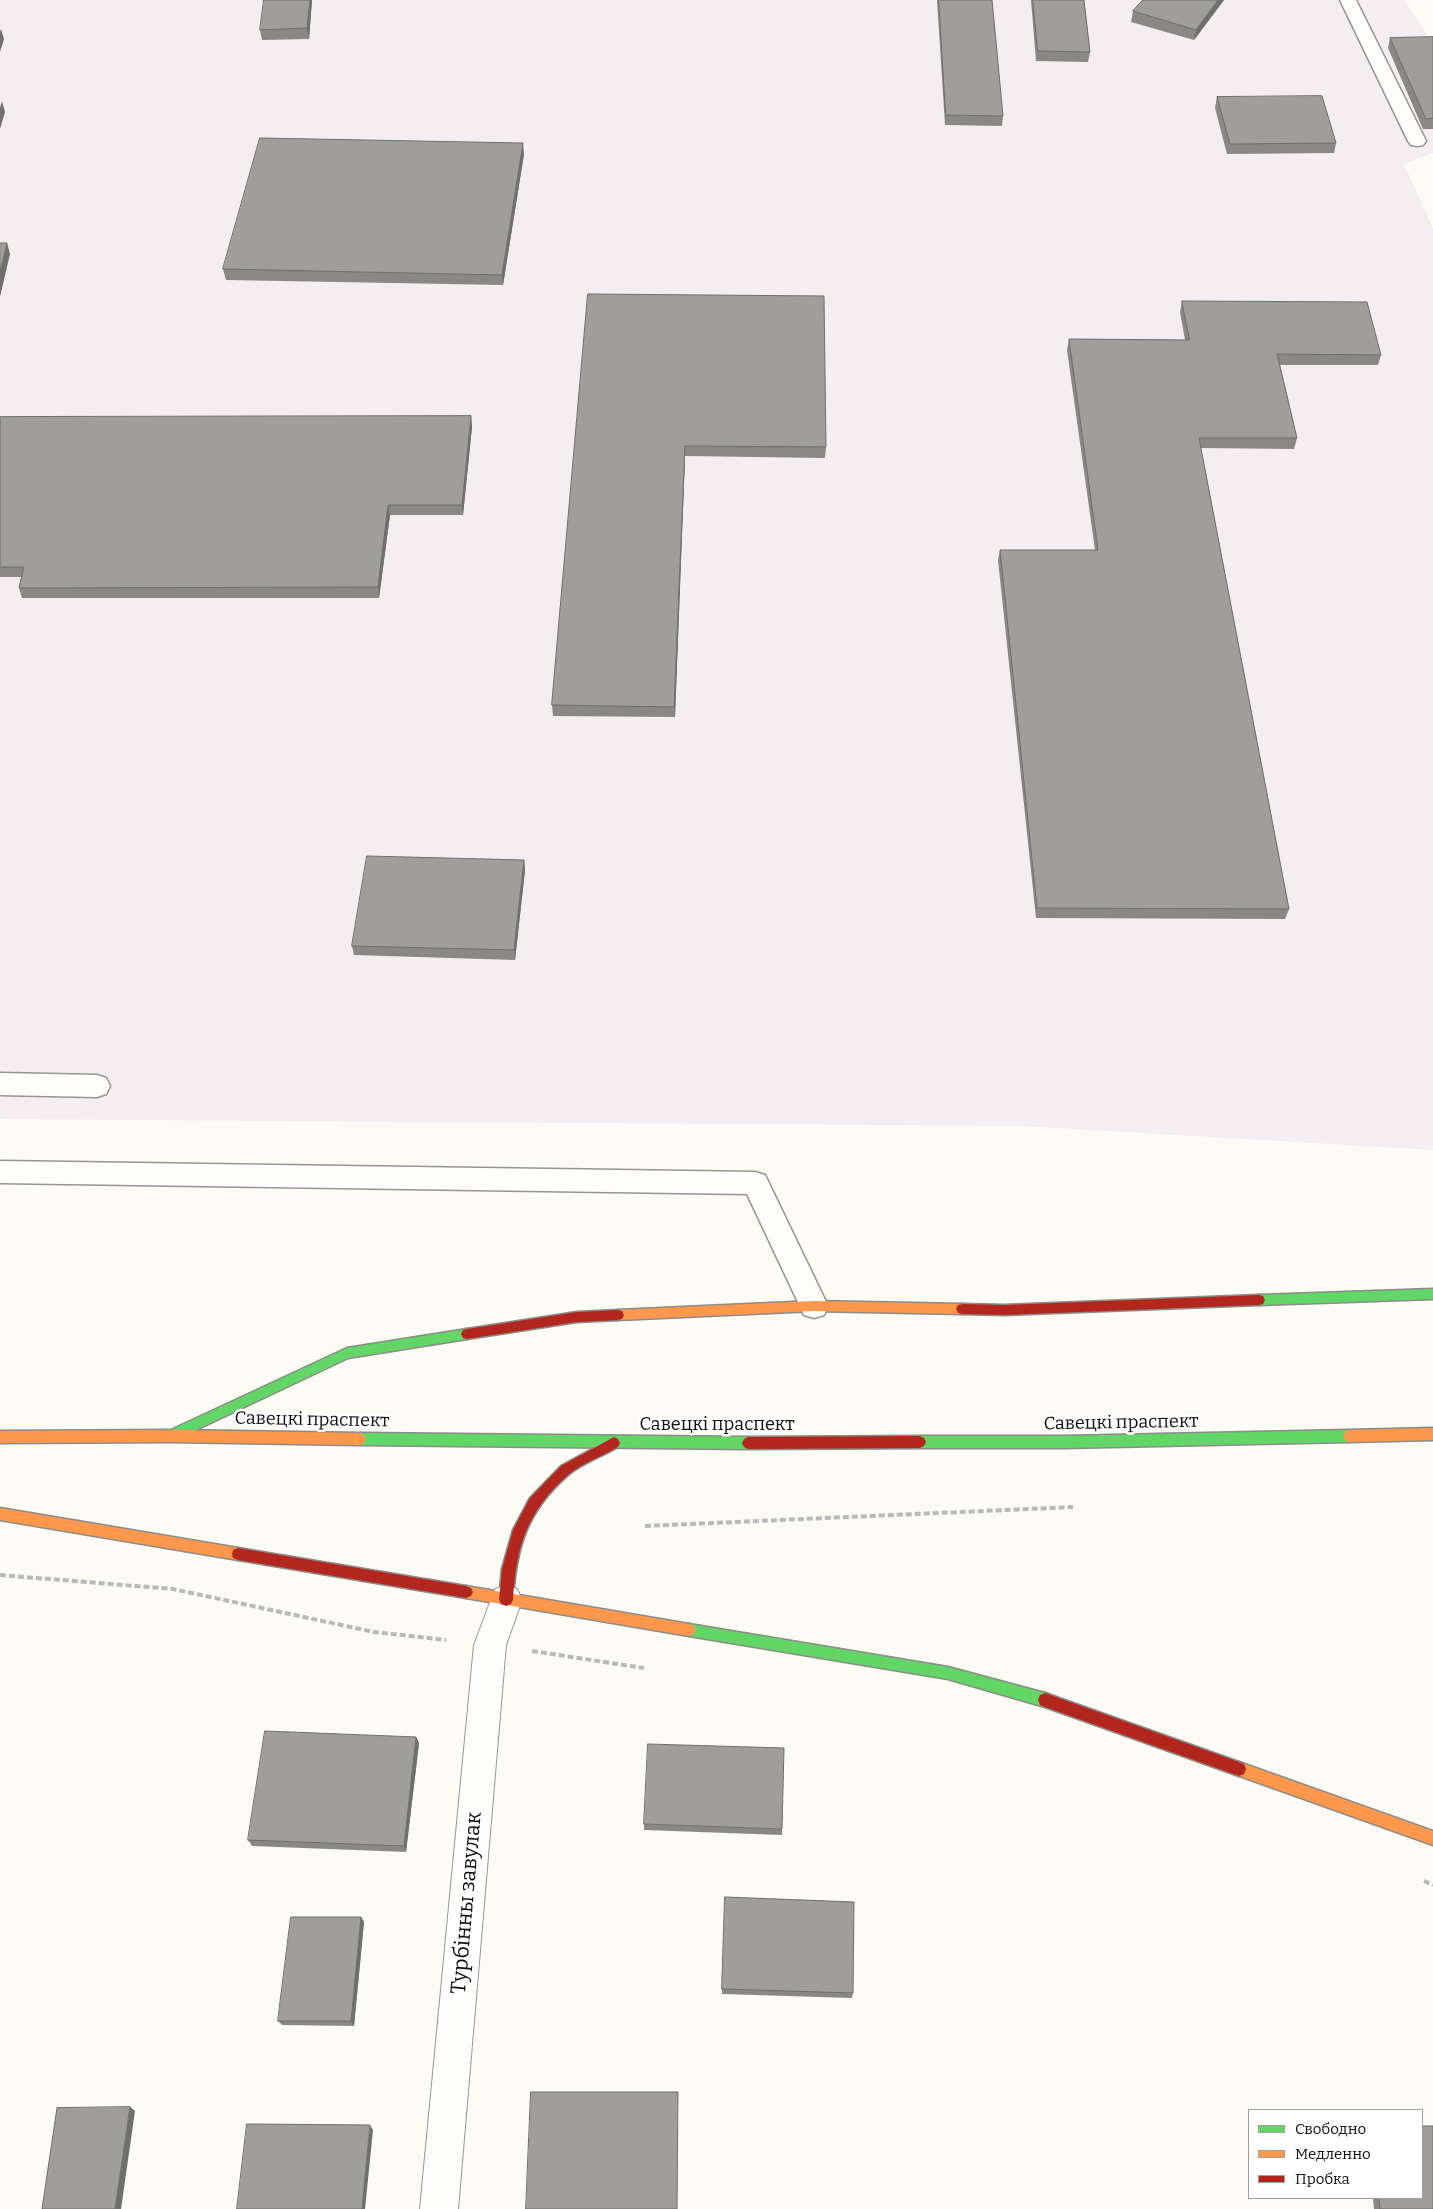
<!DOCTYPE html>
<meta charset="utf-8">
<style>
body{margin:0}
#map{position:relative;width:1433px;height:2209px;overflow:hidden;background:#fcfbf4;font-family:Bitter,serif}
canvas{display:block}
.legend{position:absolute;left:1248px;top:2109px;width:175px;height:90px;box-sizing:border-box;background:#fff;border:1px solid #9f9f9f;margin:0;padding:6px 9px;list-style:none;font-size:15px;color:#0f0f0f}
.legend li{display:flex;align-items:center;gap:10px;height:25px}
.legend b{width:25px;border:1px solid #9f9f9f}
</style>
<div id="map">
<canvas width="1433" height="2209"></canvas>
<ul class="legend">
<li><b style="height:6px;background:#63d668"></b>Свободно</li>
<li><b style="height:6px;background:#ff974d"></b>Медленно</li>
<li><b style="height:6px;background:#b3261e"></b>Пробка</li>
</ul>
</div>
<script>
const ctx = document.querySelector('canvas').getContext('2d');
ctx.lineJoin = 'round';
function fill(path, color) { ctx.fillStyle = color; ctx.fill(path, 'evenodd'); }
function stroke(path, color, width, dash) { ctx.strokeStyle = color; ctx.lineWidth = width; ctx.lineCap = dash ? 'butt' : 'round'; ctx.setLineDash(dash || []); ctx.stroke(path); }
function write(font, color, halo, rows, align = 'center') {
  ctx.font = font + ' Bitter,serif'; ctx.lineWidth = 5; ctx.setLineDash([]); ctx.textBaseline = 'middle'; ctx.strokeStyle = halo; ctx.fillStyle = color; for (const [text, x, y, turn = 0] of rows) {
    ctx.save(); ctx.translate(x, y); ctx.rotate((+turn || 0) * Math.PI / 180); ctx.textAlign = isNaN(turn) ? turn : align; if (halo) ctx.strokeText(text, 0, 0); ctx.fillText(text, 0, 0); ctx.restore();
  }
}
const industrial = new Path2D(`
 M0 0H1404L1433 44V153L1404 164 1433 229V1150L1023 1126 0 1119Z`);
const path = new Path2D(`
 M645 1526 1073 1507
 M0 1575 173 1589 374 1632 446 1640
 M532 1651 644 1668
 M1424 1881 1433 1885`);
const lane = new Path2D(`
 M1340 0H1356L1426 141 1423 145 1417 146 1411 145 1408 141Z
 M0 1073 97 1075 106 1078 110 1086 106 1094 97 1097 0 1095Z
 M0 1161 755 1172 765 1175 828 1306 824 1315 814 1318 804 1315 747 1194 0 1183Z`);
const street = new Path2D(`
 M506 1585 517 1589 522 1600 506 1645 458 2209H420L474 1645 495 1589Z`);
const fast = new Path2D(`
 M1433 1289V1299L1259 1305 1255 1304 1253 1300 1255 1296 1259 1295Z
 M467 1329 471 1330 473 1334 471 1338 467 1339 348 1358 181 1437 177 1439 173 1437 171 1433 173 1429 347 1348Z
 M1349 1430 1353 1432 1355 1436 1353 1440 1349 1442 1064 1448H920L916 1446 914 1442 916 1438 920 1436H1064Z
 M360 1433 748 1437 752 1439 754 1443 752 1447 748 1449 360 1445 356 1443 354 1439 356 1435Z
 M689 1624 948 1667 1045 1693 1050 1695 1052 1700 1050 1705 1045 1707 948 1679 689 1636 684 1634 682 1630 684 1626Z`);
const slow = new Path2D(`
 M814 1301 962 1304 966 1305 968 1309 966 1313 962 1314 814 1311 618 1320 614 1319 612 1315 614 1311 618 1310Z
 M1433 1428V1440L1349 1442 1345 1440 1343 1436 1345 1432 1349 1430Z
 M171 1430 360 1433 364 1435 366 1439 364 1443 360 1445 171 1442 0 1443V1431Z
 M0 1508 238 1548 243 1550 244 1554 243 1558 238 1560 0 1520Z
 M466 1586 689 1624 694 1626 696 1630 694 1634 689 1636 466 1598 461 1596 459 1592 461 1588Z
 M1239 1762 1433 1831V1845L1234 1774 1232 1769 1234 1764Z`);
const jam = new Path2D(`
 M1259 1295 1263 1296 1265 1300 1263 1304 1259 1305 1004 1315 962 1314 958 1313 956 1309 958 1305 962 1304 1004 1305Z
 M618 1310 622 1311 624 1315 622 1319 618 1320 577 1322 467 1339 463 1338 461 1334 463 1330 467 1329 577 1312Z
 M920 1436 924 1438 926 1442 924 1446 920 1448 748 1449 744 1447 742 1443 744 1439 748 1437Z
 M614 1437 618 1439 620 1443 618 1447C603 1456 582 1463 568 1475 527 1511 516 1547 513 1600L511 1604 506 1606 501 1604 499 1600 502 1569 513 1530 530 1498 561 1466Z
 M238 1548 466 1586 471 1588 473 1592 471 1596 466 1598 238 1560 233 1558 232 1554 233 1550Z
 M1045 1693 1239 1762 1244 1764 1246 1769 1244 1774 1239 1776 1045 1707 1040 1705 1038 1700 1040 1695Z`);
const wall = new Path2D(`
 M312 0 309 39 262 40 260 30Z
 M937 0H992L1003 116 1002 126 945 125Z
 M1031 0H1084L1090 52 1088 62 1036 61Z
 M1143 0H1224L1194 40 1131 22 1133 11Z
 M1433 37V129H1423L1388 48 1390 38Z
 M1217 97 1336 143 1334 153 1227 154 1215 108Z
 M524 154 503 285 226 280 223 269Z
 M588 294 826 447 825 458 685 456 675 717 553 716 552 705Z
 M1182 301 1381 355 1378 365H1280L1297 438 1294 449 1201 448 1289 909 1285 919 1036 918 998 560 1000 550H1095L1067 350 1069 339 1185 340 1180 312Z
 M471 416 472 427 463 515H390L379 598H22L19 588 21 577H0V417Z
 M524 860 525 870 515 960 354 955 352 946Z
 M416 1737 419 1743 406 1852 252 1846 248 1840Z
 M644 1824 782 1829V1835L644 1830Z
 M725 1897 853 1993 852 1998 722 1994Z
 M361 1917 364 1922 354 2026 282 2025 278 2021Z
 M1373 2198H1422L1433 2209H1374Z`);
const shadedWall = new Path2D(`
 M310 0H312L309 39 307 28Z
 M1218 0H1224L1194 40 1196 30Z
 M1 29 4 39 0 52V32Z
 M2 101 5 112 0 129V108Z
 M523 143 524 154 503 285 502 275Z
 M7 243 10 254 0 297V272Z
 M471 416 472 427 463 515 462 505Z
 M685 446V456L675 717 674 707Z
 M388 505 390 515 379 598 378 587Z
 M524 860 525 870 515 960 514 950Z
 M416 1737 419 1743 406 1852 404 1846Z
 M361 1917 364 1922 354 2026 351 2021Z
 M130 2107 135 2111 121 2209H115Z
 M370 2125 373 2130 365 2209H362Z`);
const building = new Path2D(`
 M264 0H310L307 28 260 30Z
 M939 0H992L1003 116 946 115Z
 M1033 0H1084L1090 52 1038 51Z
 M1143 0H1218L1196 30 1133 11Z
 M1433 37V118L1426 119 1390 38Z
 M1322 96 1336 143 1230 144 1217 97Z
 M260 138 523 143 502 275 223 269Z
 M0 243H7L0 272Z
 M588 294 824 296 826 447 685 446 674 707 552 705Z
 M1182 301 1367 302 1381 355 1277 354 1297 438H1199L1289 909 1037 908 1000 550H1098L1069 339 1189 340Z
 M471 416 462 505H388L378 587 19 588 24 567H0V417Z
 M367 856 524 860 514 950 352 946Z
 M265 1731 416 1737 404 1846 248 1840Z
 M648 1744 784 1748 782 1829 644 1824Z
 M725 1897 854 1902 853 1993 722 1989Z
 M291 1917H361L351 2021H278Z
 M531 2092H678L677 2209H526Z
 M130 2107 115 2209H42L57 2108Z
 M247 2124 370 2125 362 2209H237Z
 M1422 2126H1433V2209H1380L1379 2198H1422Z`);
const streetNames = [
 ["Савецкі праспект",312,1420,1],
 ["Савецкі праспект",1121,1423,-1],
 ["Савецкі праспект",717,1425]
];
const nearStreetnames = [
 ["Турбінны завулак",467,1903,-85]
];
fill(industrial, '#f4eef0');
stroke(lane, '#969592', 3);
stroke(street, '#969592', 2);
stroke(fast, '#8c8c89', 3);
stroke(slow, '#8c8c89', 3);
stroke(jam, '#8c8c89', 3);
stroke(path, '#b9b9b8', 4, [6, 3]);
fill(lane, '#fffefd');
fill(street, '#fffefd');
fill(fast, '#63d668');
fill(slow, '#ff974d');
fill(jam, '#b3261e');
fill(wall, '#898884');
fill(shadedWall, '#6f6f6b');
fill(building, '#9f9e99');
stroke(building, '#6f6f6b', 1);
write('18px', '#0f0f0f', '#fff', streetNames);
write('21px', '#0f0f0f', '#fff', nearStreetnames);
</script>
